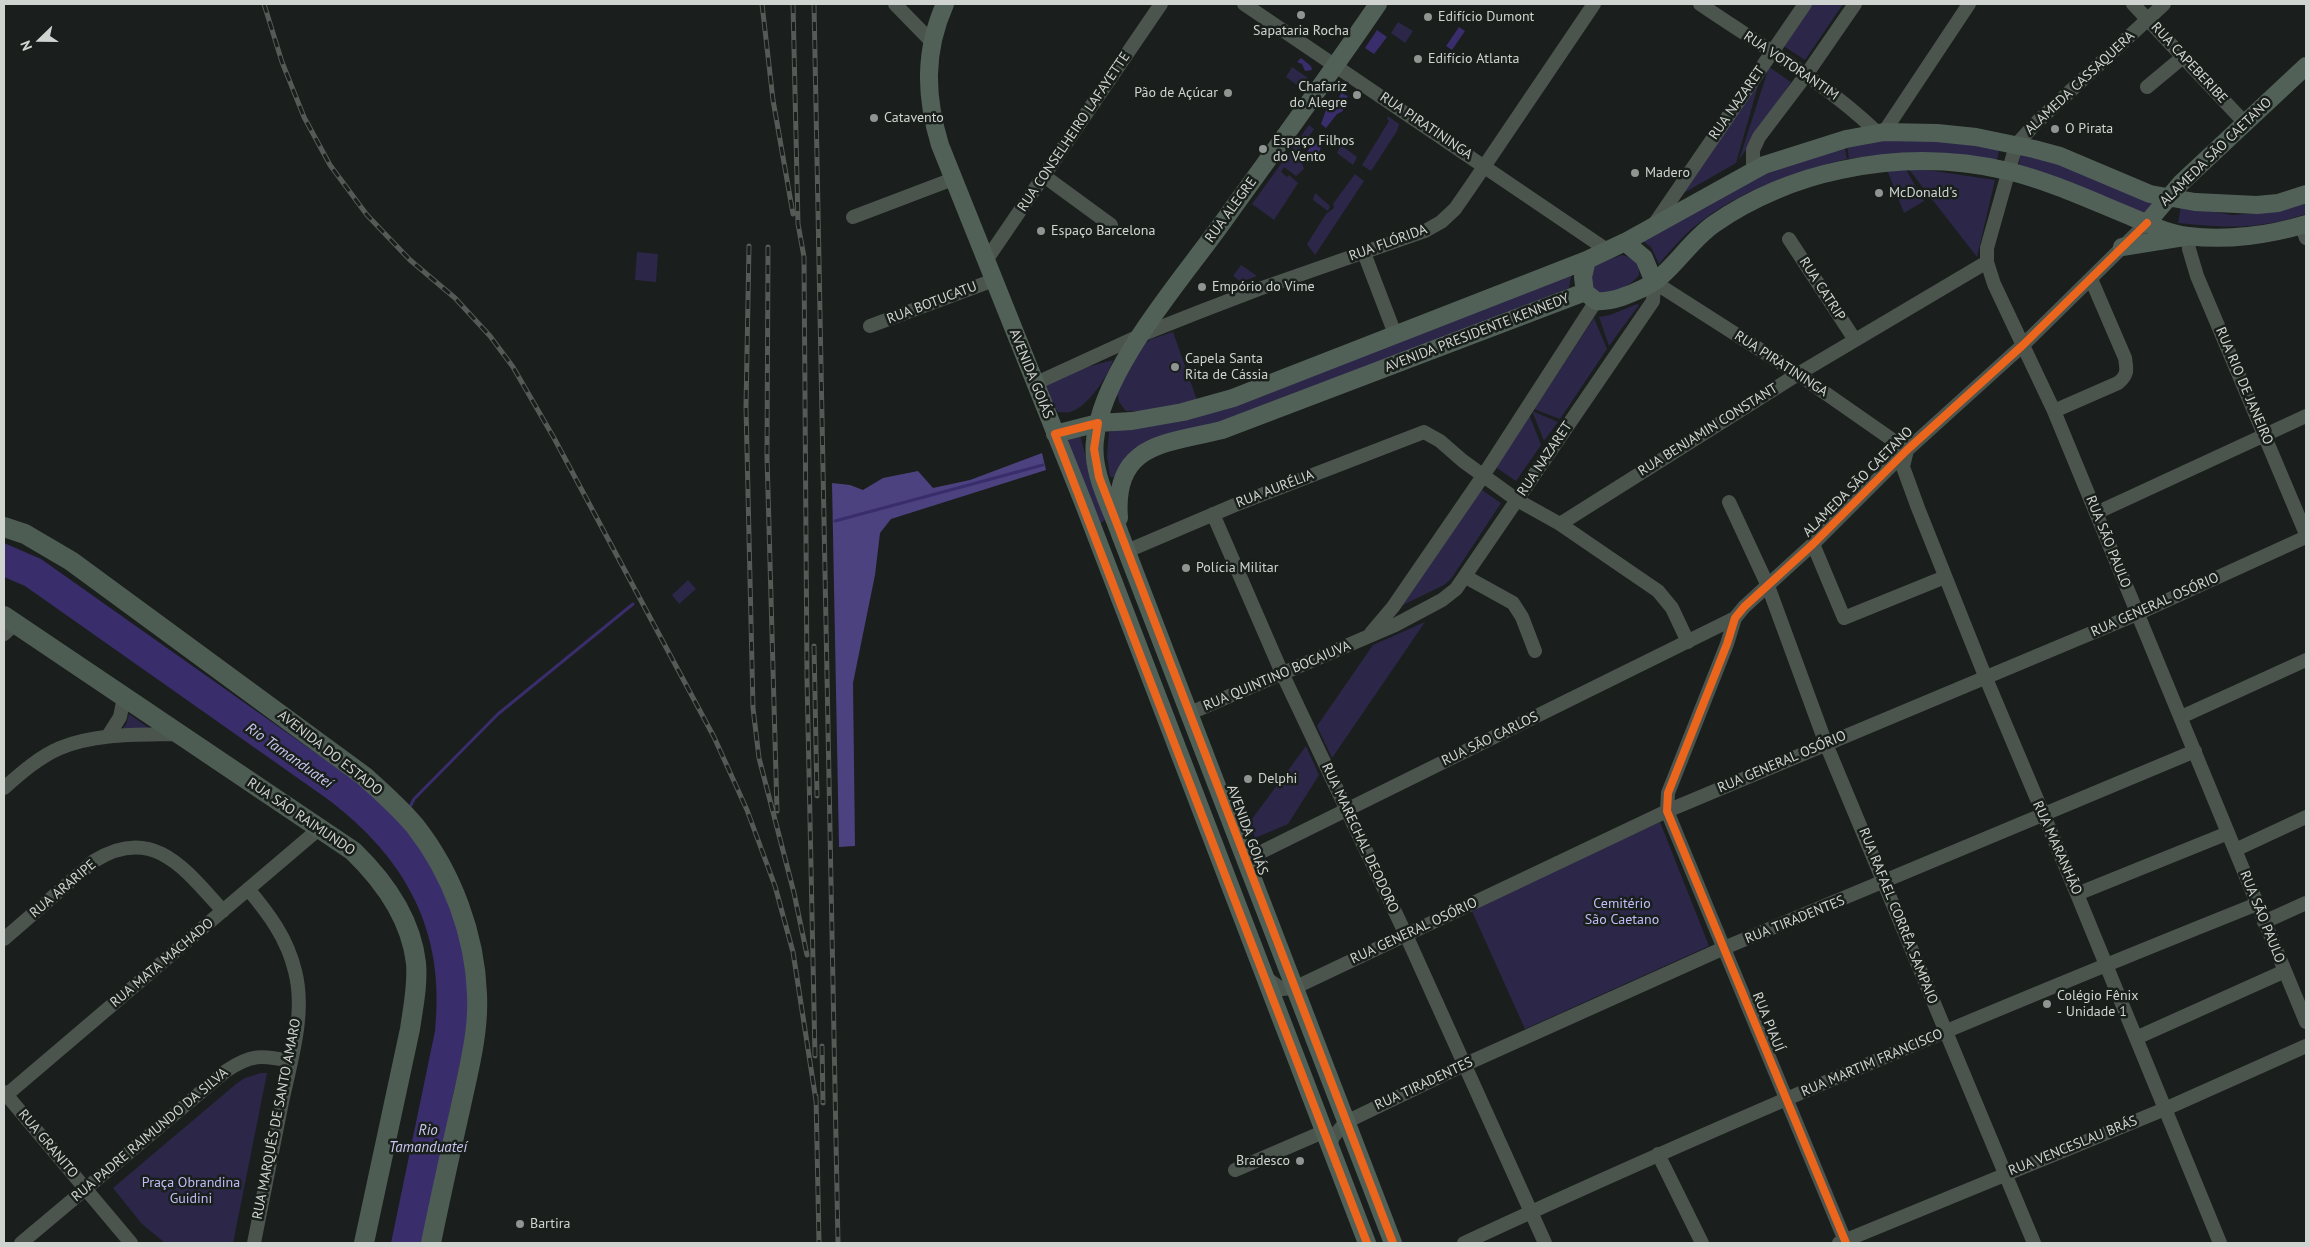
<!DOCTYPE html>
<meta charset="utf-8">
<style>
body{margin:0}
#map{position:relative;width:2310px;height:1247px;overflow:hidden;background:#1a1e1c;font-family:"PT Sans",sans-serif}
canvas{display:block}
.frame{position:absolute;inset:0;border:5px solid #d0d4d1;pointer-events:none}
.north{position:absolute;left:15px;top:15px;width:50px;height:50px;-webkit-text-stroke:4px #191f1b;paint-order:stroke;rotate:248deg;font-size:14px;font-weight:700;line-height:20px;text-align:center;color:#d0d4d1}
.north::after{content:'';display:block;margin:auto;width:18px;height:22px;background:#d0d4d1;clip-path:polygon(50% 0,100% 100%,50% 72%,0 100%)}
</style>
<div id="map">
<canvas width="2310" height="1247"></canvas>
<div class="frame"></div>
<div class="north">N</div>
</div>
<script>
const ctx = document.querySelector('canvas').getContext('2d');
ctx.lineJoin = 'round';
function fill(path, color) { ctx.fillStyle = color; ctx.fill(path, 'evenodd'); }
function stroke(path, color, width, dash) { ctx.strokeStyle = color; ctx.lineWidth = width; ctx.lineCap = dash ? 'butt' : 'round'; ctx.setLineDash(dash || []); ctx.stroke(path); }
function write(font, color, halo, rows, align = 'center') {
  ctx.font = font + ' "PT Sans",sans-serif'; ctx.lineWidth = 5; ctx.setLineDash([]); ctx.textBaseline = 'middle'; ctx.strokeStyle = halo; ctx.fillStyle = color; for (const [text, x, y, turn = 0] of rows) {
    ctx.save(); ctx.translate(x, y); ctx.rotate((+turn || 0) * Math.PI / 180); ctx.textAlign = isNaN(turn) ? turn : align; if (halo) ctx.strokeText(text, 0, 0); ctx.fillText(text, 0, 0); ctx.restore();
  }
}
const green = new Path2D(`
 M1811 4H1843L1805 60 1782 45Z
 M1398 22 1413 31 1405 43 1391 33Z
 M1292 67 1308 78 1301 88 1286 77Z
 M1769 67 1791 82 1739 160Z
 M1762 72 1736 163 1682 194Z
 M1388 116 1399 124 1397 131 1371 171 1362 165 1389 121 1387 119Z
 M1309 125 1314 129 1297 154 1299 162H1302L1304 169 1296 176 1284 167 1281 172 1287 177 1289 175 1298 183 1274 220 1252 204Z
 M1944 137 2000 145 1997 160C1946 153 1900 150 1849 159L1847 145 1879 139Z
 M1844 144 1847 159C1789 173 1729 194 1685 235 1676 244 1667 254 1659 264L1651 247 1640 239 1755 174Z
 M1341 145 1357 157 1353 165 1337 153Z
 M2021 150 2155 200 2147 214 2131 209 2019 165Z
 M1904 166 1924 201 1904 213 1886 167Z
 M1907 167 1995 180 1977 257Z
 M1355 174 1364 181 1315 255 1307 244 1326 214 1334 208 1333 204Z
 M1315 193 1330 206 1328 211 1313 200Z
 M2306 199V214C2256 230 2229 228 2178 223L2181 206 2232 215 2262 213Z
 M637 252 658 254 656 282 635 280Z
 M1622 255C1632 257 1640 263 1639 275 1630 287 1616 290 1602 295L1591 290 1588 273 1595 264Z
 M1241 265 1257 276 1241 282 1233 276Z
 M1572 271 1569 288 1395 358 1220 422 1143 445 1125 458 1117 475 1112 478 1110 476 1107 456 1109 432 1212 409Z
 M1637 304 1639 305 1609 346 1599 317 1610 315Z
 M1594 318 1607 349 1560 419 1534 409Z
 M1173 332 1198 403 1150 412 1126 411 1119 402 1117 391 1141 347 1151 339Z
 M1113 360C1109 375 1086 409 1070 412 1067 413 1062 412 1058 412L1053 405 1045 384 1069 372Z
 M1532 411 1558 422 1544 441Z
 M1529 414 1541 445 1516 481 1494 466Z
 M1080 435 1092 480 1106 519 1100 524 1067 442 1072 436Z
 M1479 488 1501 503 1451 579 1444 585 1403 605Z
 M688 580 696 589 679 604 672 595Z
 M1425 622 1332 758 1317 726 1373 645Z
 M129 714 149 728 121 730 126 725Z
 M1306 746 1319 775 1288 824 1255 838 1249 823Z
 M1660 822 1709 946 1525 1029 1471 909Z
 M261 1073H267L233 1243H165L142 1224 113 1188 236 1084 245 1078Z`);
const forest = new Path2D(`
 M1042 453 1046 470 891 519 880 533 875 575 853 683 855 846 839 847 832 483 850 485 863 490 883 478 918 471 933 488 970 480Z`);
const water = new Path2D(`
 M1459 27 1465 31 1452 50 1446 46Z
 M1377 30 1387 37 1374 54 1365 48Z
 M1301 58 1311 66 1312 70 1305 71 1302 64 1297 62Z
 M1341 93 1348 96 1343 103V111L1337 114 1326 128 1321 124 1327 107 1337 102Z
 M1317 143 1321 146C1320 153 1317 158 1310 160L1306 153 1311 146Z
 M4 543 41 559 344 773C354 781 365 788 374 796 429 842 470 926 470 999 469 1031 460 1064 453 1095 443 1145 433 1194 422 1243H391L435 1031C446 930 405 857 326 798L25 586 4 577Z`);
const stream = new Path2D(`
 M835 521 1043 465
 M409 809 414 799 498 714 633 604`);
const minor = new Path2D(`
 M895 4 932 42
 M1244 4 1607 250
 M1700 4C1760 45 1825 82 1878 133
 M2133 4 2245 123
 M2164 4 2037 122 2016 145 1987 248V262L1994 284 2054 411 2306 1022
 M2147 87 2183 57
 M1884 132 1969 4
 M1753 170V150L1759 137 1806 75 1855 4
 M1044 176 1111 225
 M853 217 953 179
 M2301 225 2306 238
 M1653 226 1805 4
 M2188 236 2189 249 2197 276 2306 534
 M1789 239 1855 340
 M1364 253 1395 334
 M987 259 1161 4
 M1654 282 1798 374 1907 450
 M870 326 994 280
 M1034 384 1141 335 1199 312 1259 289 1425 231 1441 222 1455 209 1473 183 1594 4
 M2054 411 2118 383C2128 375 2127 370 2125 358L2091 279
 M1907 450 1903 467 1918 508 1985 676 2077 894 2220 1243
 M1729 502 1768 586 1826 744 2034 1243
 M2096 513 2306 416
 M1213 514 1282 673 1406 935 1545 1243
 M1560 524 1798 374 1987 262
 M1813 544 1844 618 1945 577
 M1127 551 1235 505 1424 432 1440 441 1463 461 1517 500 1560 524 1658 591 1672 608 1688 642
 M1466 577 1513 603 1522 617 1535 651
 M1371 633 1393 607 1483 476 1596 301
 M4 634 16 623
 M1190 713 1395 625 1442 600 1456 589 1653 301 1654 282
 M2181 717 2306 660
 M108 736 120 717 124 697
 M4 788C21 773 39 757 60 748 97 733 138 735 178 734
 M2235 850 2306 817
 M1245 860 1735 618
 M248 889C269 914 287 938 295 971 306 1013 291 1060 282 1102 273 1149 263 1196 254 1243
 M2077 894 2228 833
 M2264 922 2306 903
 M4 939 94 861C153 824 185 869 223 911
 M1266 978 1282 989 1294 988 1667 811 2137 614 2306 537
 M2136 1038 2285 971
 M4 1092 131 1243
 M4 1097 320 828
 M1329 1148 1333 1137 1346 1122 1466 1064 1724 948 2195 751
 M1658 1154 1702 1243
 M1235 1170 1323 1132
 M21 1243 226 1071C251 1054 262 1055 290 1061
 M1464 1243C1724 1122 1990 1011 2257 904
 M1839 1243 2165 1109 2306 1046
 M1846 1243 1667 811 1668 793 1727 644 1735 618 1744 607 1813 544 1907 450 2023 345 2147 223`);
const major = new Path2D(`
 M945 4C924 51 925 96 940 145L1083 502 1367 1243
 M1378 4C1327 79 1273 152 1220 226 1179 283 1102 370 1095 440 1091 472 1110 505 1120 534L1393 1243
 M2147 223 2181 183 2306 66
 M1625 242 1644 258 1654 282
 M2122 247 2184 237
 M1587 260 1583 277 1585 292 1596 301C1606 302 1613 300 1622 297 1633 293 1644 289 1654 282 1675 267 1691 240 1714 224 1751 198 1797 179 1841 170 1896 158 1953 158 2008 171 2049 181 2088 199 2127 215 2146 223 2168 234 2188 236 2227 241 2270 235 2306 224
 M1055 434 1098 423 1132 421 1183 412 1233 398 1587 260 1625 242 1764 165 1846 139 1884 132 1937 133 1976 137 2034 149 2060 156 2150 194 2195 202 2257 205 2278 203 2306 194
 M1119 518C1113 443 1165 444 1222 430L1585 292`);
const highway = new Path2D(`
 M4 527 25 534 71 561 364 776C382 792 400 808 415 826 452 873 475 935 477 994 479 1033 468 1072 460 1110 450 1154 440 1199 431 1243
 M4 616 353 851C384 881 411 919 416 963 418 985 413 1008 410 1029L364 1243`);
const rail = new Path2D(`
 M264 4 282 62 304 117 330 165 367 215 410 260 455 298 490 336 513 367 554 438 714 737 747 810 775 886 793 952 816 1101
 M762 4 773 100 793 214
 M793 4 798 224 804 257 807 678 815 1056
 M814 4 838 1243
 M749 246 746 407 753 708 759 758 794 893 807 955
 M768 247 767 456 777 811
 M814 646 817 796
 M822 1046 823 1103
 M816 1096 819 1243`);
const cycleway = new Path2D(`
 M1367 1243 1055 434 1098 423 1094 449 1099 477 1393 1243
 M1846 1243 1667 811 1668 793 1727 644 1735 618 1744 607 1813 544 1907 450 2023 345 2147 223`);
const markers = [
 [1301,15,5,"#909492"],
 [1428,17,5,"#909492"],
 [1418,59,5,"#909492"],
 [1228,93,5,"#909492"],
 [1357,95,5,"#909492"],
 [874,118,5,"#909492"],
 [2055,129,5,"#909492"],
 [1263,149,5,"#909492"],
 [1635,173,5,"#909492"],
 [1879,193,5,"#909492"],
 [1041,231,5,"#909492"],
 [1202,287,5,"#909492"],
 [1175,367,5,"#909492"],
 [1186,568,5,"#909492"],
 [1248,779,5,"#909492"],
 [2047,1004,5,"#909492"],
 [1300,1161,5,"#909492"],
 [520,1224,5,"#909492"]
];
const poiNames = [
 ["Edifício Dumont",1438,17],
 ["Sapataria Rocha",1301,31,"center"],
 ["Edifício Atlanta",1428,59],
 ["Chafariz",1347,87,"right"],
 ["do Alegre",1347,103,"right"],
 ["Pão de Açúcar",1218,93,"right"],
 ["Catavento",884,118],
 ["O Pirata",2065,129],
 ["Espaço Filhos",1273,141],
 ["do Vento",1273,157],
 ["Madero",1645,173],
 ["McDonald's",1889,193],
 ["Espaço Barcelona",1051,231],
 ["Empório do Vime",1212,287],
 ["Capela Santa",1185,359],
 ["Rita de Cássia",1185,375],
 ["Polícia Militar",1196,568],
 ["Delphi",1258,779],
 ["Colégio Fênix",2057,996],
 ["- Unidade 1",2057,1012],
 ["Bradesco",1290,1161,"right"],
 ["Bartira",530,1224]
];
const streetNames = [
 ["RUA CAPEBERIBE",2189,63,47],
 ["RUA VOTORANTIM",1791,66,34],
 ["ALAMEDA CASSAQUERA",2080,83,-43],
 ["RUA NAZARET",1737,103,-55],
 ["RUA PIRATININGA",1426,126,34],
 ["RUA CONSELHEIRO LAFAYETTE",1074,132,-56],
 ["ALAMEDA SÃO CAETANO",2216,152,-44],
 ["RUA ALEGRE",1231,210,-54],
 ["RUA FLÓRIDA",1388,243,-20],
 ["RUA CATRIP",1822,289,57],
 ["RUA BOTUCATU",932,303,-21],
 ["AVENIDA PRESIDENTE KENNEDY",1477,333,-21],
 ["RUA PIRATININGA",1781,364,33],
 ["AVENIDA GOIÁS",1031,374,68],
 ["RUA RIO DE JANEIRO",2244,386,67],
 ["RUA BENJAMIN CONSTANT",1708,430,-32],
 ["RUA NAZARET",1545,459,-56],
 ["ALAMEDA SÃO CAETANO",1858,482,-45],
 ["RUA AURÉLIA",1275,489,-21],
 ["RUA SÃO PAULO",2108,542,68],
 ["RUA GENERAL OSÓRIO",2155,605,-24],
 ["RUA QUINTINO BOCAIUVA",1277,676,-23],
 ["RUA SÃO CARLOS",1490,739,-26],
 ["AVENIDA DO ESTADO",330,753,38],
 ["RUA GENERAL OSÓRIO",1782,762,-23],
 ["RUA SÃO RAIMUNDO",301,817,34],
 ["AVENIDA GOIÁS",1247,830,70],
 ["RUA MARECHAL DEODORO",1360,838,65],
 ["RUA MARANHÃO",2057,848,66],
 ["RUA ARARIPE",63,889,-40],
 ["RUA RAFAEL CORRÊA SAMPAIO",1898,916,68],
 ["RUA SÃO PAULO",2262,917,68],
 ["RUA TIRADENTES",1795,920,-22],
 ["RUA GENERAL OSÓRIO",1414,931,-25],
 ["RUA MATA MACHADO",162,963,-40],
 ["RUA PIAUÍ",1768,1022,68],
 ["RUA MARTIM FRANCISCO",1872,1063,-23],
 ["RUA TIRADENTES",1424,1084,-25],
 ["RUA MARQUÊS DE SANTO AMARO",277,1119,-79],
 ["RUA PADRE RAIMUNDO DA SILVA",150,1135,-40],
 ["RUA GRANITO",48,1144,50],
 ["RUA VENCESLAU BRÁS",2073,1146,-22]
];
const parkNames = [
 ["Cemitério",1622,904],
 ["São Caetano",1622,920],
 ["Praça Obrandina",191,1183],
 ["Guidini",191,1199]
];
const waterNames = [
 ["Rio Tamanduateí",289,756,35],
 ["Rio",428,1131],
 ["Tamanduateí",428,1148]
];
fill(green, '#2c2749');
fill(forest, '#4d4280');
fill(water, '#3a2d6b');
stroke(stream, '#3a2d6b', 3);
stroke(minor, '#4b554e', 14);
stroke(major, '#526158', 18);
stroke(highway, '#4e5d54', 20);
stroke(rail, '#555a57', 5);
stroke(rail, '#191f1b', 3, [9]);
stroke(cycleway, '#eb651d', 8);
for (const [x, y, r, color] of markers) { const dot = new Path2D(); dot.arc(x, y, r, 0, 2 * Math.PI); ctx.fillStyle = color; ctx.fill(dot); stroke(dot, '#191f1b', 2); }
write('14px', '#d0d4d1', '#191f1b', poiNames, 'left');
write('14px', '#d0d4d1', '#191f1b', streetNames);
write('14px', '#c1bbf9', '#191f1b', parkNames);
write('italic 15px', '#cac6f0', '#191f1b', waterNames);
</script>
